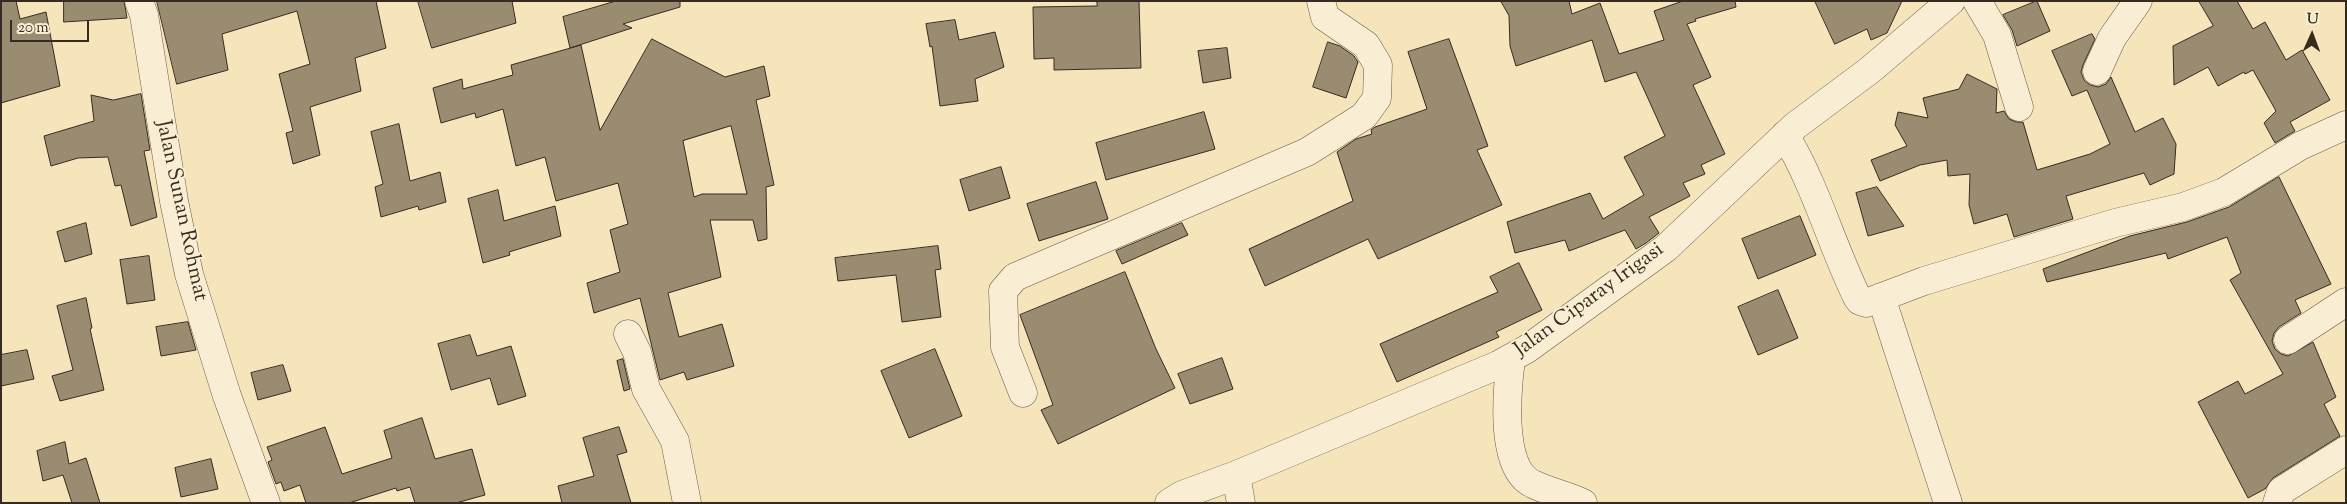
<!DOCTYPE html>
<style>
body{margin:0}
#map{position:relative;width:2347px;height:504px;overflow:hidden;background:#f6e5bb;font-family:"Sorts Mill Goudy",serif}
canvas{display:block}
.frame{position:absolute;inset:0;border:2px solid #362b20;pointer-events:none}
.north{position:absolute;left:2287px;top:10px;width:50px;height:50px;-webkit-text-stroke:4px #f9eed3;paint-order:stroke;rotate:2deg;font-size:14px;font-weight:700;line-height:20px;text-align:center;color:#362b20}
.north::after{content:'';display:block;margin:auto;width:18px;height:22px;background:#362b20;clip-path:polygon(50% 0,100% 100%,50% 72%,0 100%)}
.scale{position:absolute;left:10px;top:20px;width:79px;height:22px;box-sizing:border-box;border:2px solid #362b20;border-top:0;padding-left:6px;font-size:15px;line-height:18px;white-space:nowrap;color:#362b20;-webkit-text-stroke:4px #f9eed3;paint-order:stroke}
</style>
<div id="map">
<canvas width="2347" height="504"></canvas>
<div class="frame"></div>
<div class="north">U</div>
<div class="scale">20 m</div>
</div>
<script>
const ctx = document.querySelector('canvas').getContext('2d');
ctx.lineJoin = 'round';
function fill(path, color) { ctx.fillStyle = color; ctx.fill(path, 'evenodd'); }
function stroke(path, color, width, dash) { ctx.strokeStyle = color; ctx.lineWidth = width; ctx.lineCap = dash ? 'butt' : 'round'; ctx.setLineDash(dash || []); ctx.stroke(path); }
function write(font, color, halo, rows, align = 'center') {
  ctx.font = font + ' "Sorts Mill Goudy",serif'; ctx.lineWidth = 4; ctx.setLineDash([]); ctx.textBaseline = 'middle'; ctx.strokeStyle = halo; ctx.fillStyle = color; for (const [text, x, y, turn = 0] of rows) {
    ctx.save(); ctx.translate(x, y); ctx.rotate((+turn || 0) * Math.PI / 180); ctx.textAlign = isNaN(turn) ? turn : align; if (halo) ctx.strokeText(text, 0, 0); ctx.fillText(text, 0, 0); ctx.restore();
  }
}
const building = new Path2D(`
 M1 1H16L20 19 46 12 60 86 1 103Z
 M64 1H124L127 18 64 22Z
 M157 1H376L386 48 355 58 361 91 310 107 320 155 293 164 286 133 293 131 279 74 310 64 297 11 222 34 228 70 177 84Z
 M418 1H512L516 23 432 48Z
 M616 1H680V7L623 24 632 28 570 48 563 17Z
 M1097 1H1139L1141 68 1054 70V58L1034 59 1033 7 1097 6Z
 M1501 1H1569L1572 14 1600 3 1619 54 1664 40 1654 11 1683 1H1735L1736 7 1695 19 1696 21 1687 24 1711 77 1693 85 1725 154 1701 165 1705 174 1683 183 1690 196 1649 217 1659 233 1646 243 1636 249 1625 230 1569 251 1565 240 1515 253 1507 222 1590 193 1603 219 1644 195 1624 157 1665 136 1636 72 1605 82 1592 40 1516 66 1510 46 1509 16Z
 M1815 1H1902L1887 33 1871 40 1867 29 1835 44Z
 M2037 1 2050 31 2017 46 2012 30 2003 15Z
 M2199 1H2237L2253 29 2265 22 2286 60 2302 50 2330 100 2290 122 2295 131 2275 143 2264 123 2276 111 2253 70 2245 74 2244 72 2218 86 2208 67 2174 85 2173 46 2213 26Z
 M955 20 959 40 995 32 1004 67 975 79 978 101 940 106 932 46 930 47 926 24Z
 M2092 34 2095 39 2083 65 2081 72 2084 80 2090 85 2098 87 2106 84 2111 77 2135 132 2163 118 2176 144 2174 174 2150 185 2144 173 2066 196 2073 219 2014 237 2007 214 1974 224 1969 205 1970 174 1948 176 1947 160 1920 165 1880 181 1871 160 1907 146 1895 125 1898 112 1928 118 1923 98 1959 89 1967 74 1997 89 1996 113 2004 111 2009 119 2016 122H2023L2037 170 2090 154 2110 144 2087 90 2072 96 2052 51Z
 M652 39 725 77 764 66 770 96 756 100 774 185 766 187 767 239 758 241 753 220H710L721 277 668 293 679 337 722 324 734 366 687 380 684 372 660 380 640 298 594 313 587 283 620 272 610 230 628 224 618 183 556 201 545 157 516 166 503 109 476 118 475 113 441 123 433 88 462 79 463 89 513 75 511 65 581 45 600 130ZM731 126 747 194H702L694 197 683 141Z
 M1449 39 1488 146 1477 150 1502 205 1378 259 1368 239 1265 286 1249 249 1353 201 1337 152 1356 139 1372 134 1371 130 1375 127 1427 109 1408 52Z
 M1328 42 1340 46 1354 56 1358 62 1346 98 1313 87Z
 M1227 48 1231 78 1203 83 1198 51Z
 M141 94 150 150 144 151 157 217 131 226 121 185 115 186 108 157 78 158 51 166 44 136 94 121 91 95 113 100Z
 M1204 112 1215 149 1106 180 1096 143Z
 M399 124 410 181 440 172 446 202 419 210 418 206 381 217 375 187 383 184 371 132Z
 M1001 167 1010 198 969 211 960 180Z
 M2279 177 2331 284 2295 300 2301 313 2279 327 2274 333 2272 341 2275 349 2281 354 2288 356 2313 342 2336 397 2324 404 2340 436 2273 478 2265 489 2248 498 2198 402 2238 381 2245 394 2283 374 2230 280 2241 273 2227 237 2168 259 2166 253 2047 282 2043 269 2130 236 2187 222 2229 207Z
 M1096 182 1108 219 1039 241 1027 204Z
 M1877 187 1904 226 1868 236 1856 193Z
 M498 190 504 221 555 206 561 236 509 252 510 255 483 263 468 199Z
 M1800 216 1816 255 1758 279 1742 239Z
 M86 223 92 254 65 262 57 232Z
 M1182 223 1188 235 1122 264 1116 251Z
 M938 246 941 269 935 270 941 317 902 322 896 275 838 281 835 258Z
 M149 256 155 300 127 304 120 260Z
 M1519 263 1542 310 1496 332 1499 337 1397 382 1380 344 1498 292 1490 277Z
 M1125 272 1156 349 1175 388 1058 444 1041 410 1053 405 1020 315Z
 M1778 290 1798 338 1758 355 1738 307Z
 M86 298 92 328 90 329 104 390 60 401 52 376 73 370 57 306Z
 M188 322 196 350 161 356 156 327Z
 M470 335 477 356 511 346 526 396 498 405 490 378 451 390 438 344Z
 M935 349 962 416 909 438 881 371Z
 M27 350 34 379 1 386V355Z
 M1222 358 1233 389 1190 404 1178 374Z
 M623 359 630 389 624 391 617 361Z
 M283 365 291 391 258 400 251 373Z
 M422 418 435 459 472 449 485 495 456 503H415L410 487 397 491 396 488 349 503H306L300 485 284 491 281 482 276 484 268 462 272 460 267 447 325 427 342 474 392 458 384 431Z
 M619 427 627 452 617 455 631 503H562L558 486 594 476 583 438Z
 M65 442 69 464 86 458 100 503H72L63 475 43 481 37 451Z
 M211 459 218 489 181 497 175 468Z`);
const minor = new Path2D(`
 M139 1 144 15 174 201 189 274 227 396 266 503
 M1977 1 1997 35 2019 107
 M2097 71 2112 38 2138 1
 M1785 135C1816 186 1831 244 1857 297L1860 301 1866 303 1924 281 2115 223 2183 207 2224 192 2300 146 2346 125
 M1881 297 1948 503
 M628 334 637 352 646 389 675 441 687 503
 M2288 340 2346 302
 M1511 359C1507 390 1499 468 1533 484 1549 492 1567 495 1583 503
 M1023 393 1005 347 1003 291 1015 277 1307 152 1364 116 1377 98 1378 65 1366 45 1325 17 1321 1
 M1236 475 1241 503
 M1169 503 1182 495 1236 475 1498 365 1527 349 1666 248 1795 126 1870 70 1951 1
 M2277 503 2281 491 2346 450`);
const streetNames = [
 ["Jalan Sunan Rohmat",180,211,78],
 ["Jalan Ciparay Irigasi",1590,301,-36]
];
fill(building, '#9a8c71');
stroke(building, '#362b20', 1);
stroke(minor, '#665a47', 29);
stroke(minor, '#f9eed3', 28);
write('21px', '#362b20', '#f9eed3', streetNames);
</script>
